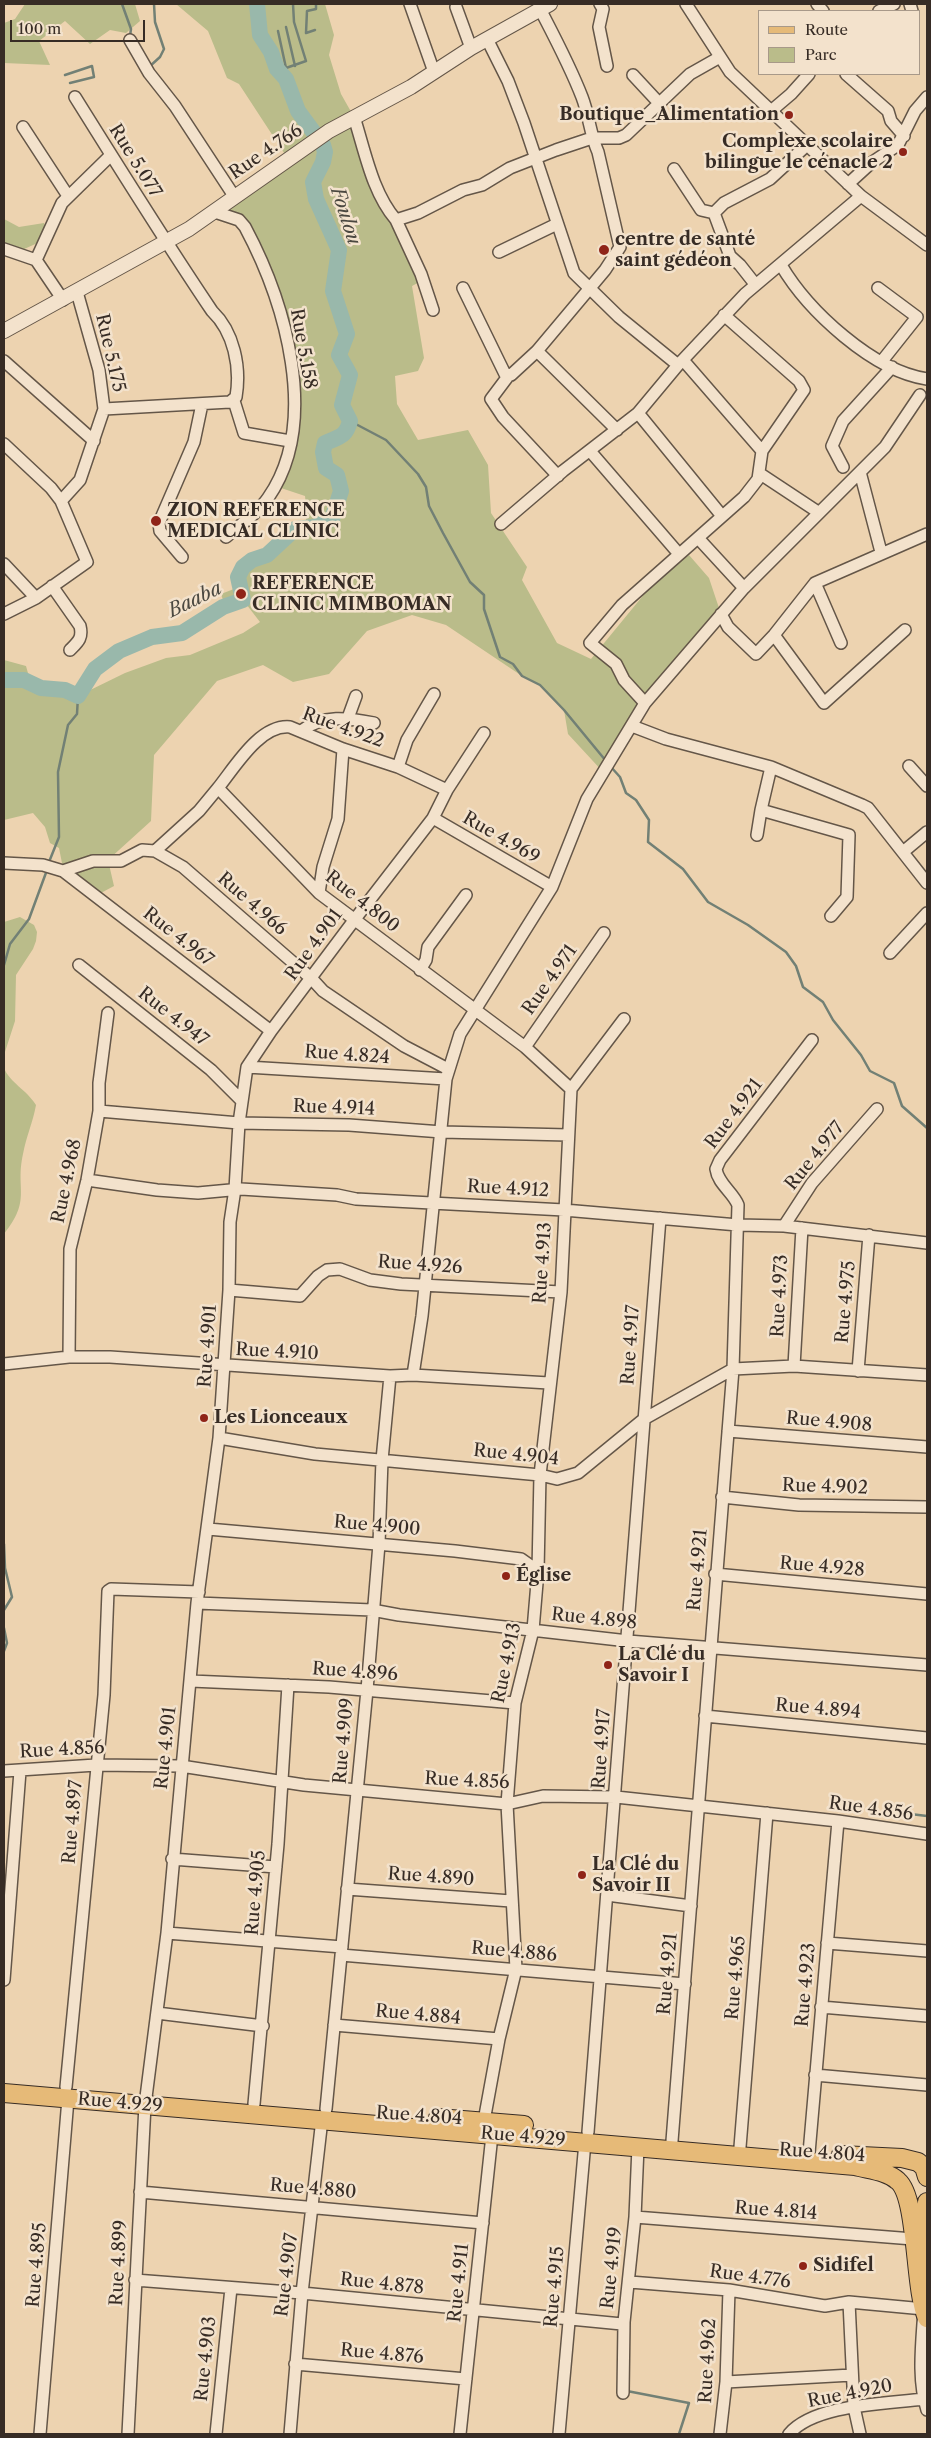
<!DOCTYPE html>
<meta charset="utf-8">
<style>
body{margin:0}
#map{position:relative;width:931px;height:2438px;overflow:hidden;background:#edd3b0;font-family:"Libre Caslon Text",serif}
canvas{display:block}
.frame{position:absolute;inset:0;border:5px solid #372c25;pointer-events:none}
.legend{position:absolute;left:758px;top:10px;width:162px;height:65px;box-sizing:border-box;background:#f3e2cc;border:1px solid #a89989;margin:0;padding:6px 9px;list-style:none;font-size:15px;color:#372c25}
.legend li{display:flex;align-items:center;gap:10px;height:25px}
.legend b{width:25px;border:1px solid #a89989}
.scale{position:absolute;left:10px;top:20px;width:135px;height:22px;box-sizing:border-box;border:2px solid #372c25;border-top:0;padding-left:6px;font-size:15px;line-height:18px;white-space:nowrap;color:#372c25;-webkit-text-stroke:4px #f3e2cc;paint-order:stroke}
</style>
<div id="map">
<canvas width="931" height="2438"></canvas>
<div class="frame"></div>
<ul class="legend">
<li><b style="height:6px;background:#e6ba78"></b>Route</li>
<li><b style="height:14px;background:#babc8a"></b>Parc</li>
</ul>
<div class="scale">100 m</div>
</div>
<script>
const ctx = document.querySelector('canvas').getContext('2d');
ctx.lineJoin = 'round';
function fill(path, color) { ctx.fillStyle = color; ctx.fill(path, 'evenodd'); }
function stroke(path, color, width, dash) { ctx.strokeStyle = color; ctx.lineWidth = width; ctx.lineCap = dash ? 'butt' : 'round'; ctx.setLineDash(dash || []); ctx.stroke(path); }
function write(font, color, halo, rows, align = 'center') {
  ctx.font = font + ' "Libre Caslon Text",serif'; ctx.lineWidth = 5; ctx.setLineDash([]); ctx.textBaseline = 'middle'; ctx.strokeStyle = halo; ctx.fillStyle = color; for (const [text, x, y, turn = 0] of rows) {
    ctx.save(); ctx.translate(x, y); ctx.rotate((+turn || 0) * Math.PI / 180); ctx.textAlign = isNaN(turn) ? turn : align; if (halo) ctx.strokeText(text, 0, 0); ctx.fillText(text, 0, 0); ctx.restore();
  }
}
const green = new Path2D(`
 M25 4H135L140 21 126 33 110 30 90 44 65 21 39 41 50 65 4 63V23L15 19Z
 M176 4H325L334 35 329 55 341 94 354 117 386 198 429 277 412 286 424 358 418 371 395 376 397 404 418 440 468 430 488 465 491 513 527 567 522 580 557 643 591 659 655 581 689 555 709 578 721 614 633 727 604 773 568 734 564 710 540 685 522 676 446 625 412 615 367 631 329 674 293 682 263 665 217 681 154 755 151 821 108 860 114 886 99 894 77 878 62 863 59 848 50 843 45 827 33 813 4 820V660L26 666C33 692 34 684 56 688 64 690 70 694 78 696L125 673 166 658 190 655 243 633 260 622 243 600 225 606 221 594 239 587C239 582 237 576 239 571 245 559 257 561 266 556 281 547 286 531 304 527L307 516 305 496 275 486 294 433 286 341 245 227 215 212 288 159 239 84 227 78 208 31Z
 M4 219 19 227 44 223 47 231 42 241 22 250 4 245Z
 M20 917 34 925 37 932 36 941 33 949 16 975 15 1021 4 1055V922Z
 M4 1068C10 1083 26 1089 36 1105 33 1122 26 1137 23 1154 15 1190 32 1199 4 1234Z`);
const stream = new Path2D(`
 M122 4 131 29 130 36
 M286 27 295 66
 M315 30 306 33 307 11 316 9V4
 M278 31 286 68 306 61 294 22 293 4
 M149 67 160 57 164 49 155 22 154 4
 M65 75 92 66 94 77 70 83
 M350 421 386 440 418 474 426 487 429 506 443 533 470 582 484 595V609L500 657 513 664 522 676 540 685 564 710 606 761
 M611 767 620 777 626 793 636 800 649 820 648 842 683 869 708 902 748 925 786 952 796 966 803 987 823 1002 833 1020 861 1055 870 1071 894 1083 902 1106 927 1128
 M49 862 59 837 58 772 68 725 77 714 78 696
 M4 965 10 944 29 919 47 870
 M4 1544 5 1568 12 1597 4 1610
 M4 1628 7 1643 4 1651
 M899 1819 902 1813 927 1816
 M627 2391 689 2403 679 2434`);
const river = new Path2D(`
 M4 680H24L41 688 65 690 78 696 95 669 119 651 152 637 182 633 223 607 243 600 238 577 243 567 252 560 267 555 295 529 314 527 332 519 341 491 337 475 326 468 323 452 325 443C339 437 346 437 350 421L342 405 350 375 339 355 347 334 333 291 339 250 316 199 313 182 323 162 325 152 323 145 298 111 286 79 277 69 271 52 260 35 257 4`);
const minor = new Path2D(`
 M410 4 434 72
 M600 4 603 9 599 27 607 66
 M686 4 730 72 861 196 927 245
 M817 4 823 11
 M910 4 912 11
 M456 7 471 48
 M879 11 894 4
 M487 39 508 81 524 123 574 273 619 317 678 365
 M130 40 149 73 175 106 234 196
 M846 74 888 111 891 121 904 136
 M633 75 659 103
 M75 97C120 169 164 240 212 311 234 332 241 367 236 397L230 402 104 409
 M771 111 791 94 809 74
 M354 117C365 151 372 192 396 220L418 213 463 190 482 185 510 168 556 150 592 138H619L626 135 690 74 720 57
 M23 127 68 196
 M674 169 701 210 714 213
 M848 184 871 163 898 145 915 111 927 97
 M215 212 239 220 245 227C285 302 321 422 268 498 257 514 240 525 226 537
 M714 213 724 203 770 179 807 145
 M714 213 730 256 740 265 755 284
 M396 220 421 274 433 310
 M4 249 36 260
 M499 252 557 224
 M36 260 62 203 111 155
 M36 260 63 300
 M781 265C808 311 873 371 927 379
 M463 288 505 374 511 375 537 351 605 270 620 247 598 152C590 134 589 115 582 97 570 66 555 38 540 9
 M878 288 917 317 882 361
 M537 351 617 430
 M683 360 762 451
 M4 361 94 441
 M509 375 491 399 503 417 558 476
 M234 401 244 433 290 441
 M638 413 722 516
 M4 444 51 488 61 501 87 562 36 598 4 614
 M590 451 679 554
 M843 467 832 446 843 421 892 367
 M860 472 881 552
 M759 473 818 512
 M61 501 80 480 104 409 99 370 77 292
 M501 524 563 471 638 413 678 365 745 294 861 196
 M698 538 744 588
 M182 557 160 531 159 523 194 442 202 404
 M4 564 36 598
 M815 583 841 643
 M52 586 80 626C83 638 78 642 70 650
 M721 614 728 627 756 654 774 635 815 583 927 534
 M774 635 824 703 905 630
 M645 703 624 680 616 664 590 643 622 605 744 497 758 479 762 451 804 390 799 381 724 315
 M348 718 356 696
 M632 726 666 739 771 767 862 805 868 808 927 883
 M301 731C323 714 348 718 374 723
 M909 766 927 786
 M398 767 407 740 434 694
 M771 767 761 810 849 835 847 897 831 916
 M218 788C235 767 260 724 290 727L343 749 398 767 447 790
 M433 818 552 887
 M757 835 761 810
 M155 851 183 867 312 979 323 991 404 1046 448 1069
 M903 852 927 832
 M4 863 43 865 63 871 93 861H121L142 850 155 851 199 811 218 788 319 893 525 1047 571 1089 561 1292 540 1475 538 1571 533 1630 515 1703 507 1804 516 1969 499 2039 484 2121
 M63 871 271 1031
 M319 893 323 867 338 819 343 749
 M890 953 927 913
 M79 965 211 1070 241 1100
 M420 970 426 960 428 947 466 895
 M525 1047 604 933
 M247 1067 446 1079
 M571 1089 624 1019
 M99 1111 239 1123 349 1125 442 1132 568 1135
 M87 1180 157 1190 198 1193 241 1189 337 1195 356 1199 564 1210 738 1225 784 1226 927 1243
 M784 1226 812 1183 877 1109
 M229 1290 300 1296 318 1276 327 1270 340 1269 370 1280 401 1284 561 1292
 M69 1357 70 1249 87 1180 99 1111V1083L108 1013
 M4 1364 69 1357H110L390 1376 413 1375 549 1383
 M794 1366 802 1228
 M858 1371 869 1235
 M413 1375 422 1316 446 1079 460 1034 552 887 587 799 645 703 744 588 885 447 920 395
 M728 1431 927 1447
 M219 1438 315 1454 540 1475 557 1479 578 1473 644 1419 733 1369 794 1366 927 1375
 M722 1497 799 1505 927 1507
 M208 1529 455 1551 521 1559 538 1571
 M715 1574 927 1594
 M197 1603 372 1610 399 1615 628 1641 927 1665
 M191 1681 329 1687 515 1703
 M705 1716 927 1738
 M4 1771 96 1765 181 1766 304 1785 507 1804 543 1796 616 1797 838 1821 927 1834
 M172 1859 276 1867
 M347 1889 511 1901
 M607 1895 691 1906
 M167 1933 342 1947
 M827 1943 927 1951
 M341 1955 685 1984
 M4 1980 20 1771
 M821 2007 927 2016
 M157 2013 263 2026
 M334 2025 499 2039
 M815 2075 927 2085
 M66 2087 104 1695 108 1591 111 1589 199 1592
 M254 2104 278 1844 288 1685
 M326 2109 367 1690 379 1544 382 1460 390 1376
 M588 2132 660 1218
 M672 2141 733 1369 738 1205C733 1192 718 1184 716 1169L720 1160 812 1040
 M740 2147 767 1813
 M809 2153 838 1821
 M140 2192 483 2223
 M635 2217 913 2239
 M135 2280 302 2293 622 2324 624 2322
 M630 2282 729 2290 825 2306 849 2302 924 2309C922 2343 917 2378 927 2410
 M849 2302 854 2407 860 2434
 M295 2364 466 2379
 M726 2382 852 2375
 M623 2393 624 2322 635 2217 638 2147
 M40 2434 68 2099
 M128 2434 145 2105 167 1933 197 1603 219 1438 229 1290 230 1222 235 1189 239 1123 247 1067 271 1031 355 919 433 818 447 790 484 733
 M216 2434 231 2288
 M290 2434 302 2293 322 2119
 M460 2434 492 2135
 M559 2434 585 2142
 M720 2434 726 2382 729 2290
 M789 2434C815 2404 885 2404 924 2399`);
const tertiary = new Path2D(`
 M4 331 189 229 329 131 411 87 471 48 550 4`);
const primary = new Path2D(`
 M4 2093 855 2166C869 2170 887 2171 898 2181 918 2198 914 2289 927 2318
 M438 2118 524 2125
 M841 2155 902 2158 918 2162 924 2167 927 2177
 M927 2202 925 2239 927 2254`);
const markers = [
 [789,115,5,"#8f2418"],
 [903,152,5,"#8f2418"],
 [604,250,6,"#8f2418"],
 [156,521,6,"#8f2418"],
 [241,594,6,"#8f2418"],
 [204,1418,5,"#8f2418"],
 [506,1576,5,"#8f2418"],
 [608,1665,5,"#8f2418"],
 [582,1875,5,"#8f2418"],
 [803,2266,5,"#8f2418"]
];
const poiNames = [
 ["Boutique_Alimentation",779,115,"right"],
 ["Complexe scolaire",893,142,"right"],
 ["bilingue le cénacle 2",893,163,"right"],
 ["centre de santé",615,240],
 ["saint gédéon",615,261],
 ["ZION REFERENCE",167,511],
 ["MEDICAL CLINIC",167,532],
 ["REFERENCE",252,584],
 ["CLINIC MIMBOMAN",252,605],
 ["Les Lionceaux",214,1418],
 ["Église",516,1576],
 ["La Clé du",618,1655],
 ["Savoir I",618,1676],
 ["La Clé du",592,1865],
 ["Savoir II",592,1886],
 ["Sidifel",813,2266]
];
const streetNames = [
 ["Rue 4.766",266,152,-34],
 ["Rue 5.077",135,161,58],
 ["Rue 5.158",303,349,80],
 ["Rue 5.175",110,353,77],
 ["Rue 4.922",343,728,20],
 ["Rue 4.969",501,838,30],
 ["Rue 4.800",362,902,38],
 ["Rue 4.966",252,904,41],
 ["Rue 4.967",178,937,38],
 ["Rue 4.901",314,945,-54],
 ["Rue 4.971",550,980,-55],
 ["Rue 4.947",173,1017,38],
 ["Rue 4.824",347,1055,4],
 ["Rue 4.914",334,1108,2],
 ["Rue 4.921",734,1114,-53],
 ["Rue 4.977",815,1156,-51],
 ["Rue 4.968",67,1181,-78],
 ["Rue 4.912",508,1189,3],
 ["Rue 4.913",543,1263,-86],
 ["Rue 4.926",420,1265,4],
 ["Rue 4.973",780,1296,-87],
 ["Rue 4.975",846,1302,-85],
 ["Rue 4.917",631,1345,-86],
 ["Rue 4.901",208,1346,-86],
 ["Rue 4.910",277,1352,3],
 ["Rue 4.908",829,1422,5],
 ["Rue 4.904",516,1455,6],
 ["Rue 4.902",825,1487,2],
 ["Rue 4.900",377,1526,5],
 ["Rue 4.928",822,1567,5],
 ["Rue 4.921",698,1570,-85],
 ["Rue 4.898",594,1619,6],
 ["Rue 4.913",507,1663,-78],
 ["Rue 4.896",355,1672,4],
 ["Rue 4.894",818,1709,5],
 ["Rue 4.909",344,1741,-85],
 ["Rue 4.901",166,1748,-84],
 ["Rue 4.917",602,1749,-86],
 ["Rue 4.856",62,1750,-3],
 ["Rue 4.856",467,1781,3],
 ["Rue 4.856",871,1809,8],
 ["Rue 4.897",73,1822,-85],
 ["Rue 4.890",431,1877,4],
 ["Rue 4.905",256,1893,-85],
 ["Rue 4.886",514,1952,5],
 ["Rue 4.921",668,1974,-85],
 ["Rue 4.965",736,1978,-85],
 ["Rue 4.923",806,1985,-85],
 ["Rue 4.884",418,2015,5],
 ["Rue 4.929",120,2103,5],
 ["Rue 4.804",419,2116,4],
 ["Rue 4.929",523,2137,5],
 ["Rue 4.804",822,2153,4],
 ["Rue 4.880",313,2189,5],
 ["Rue 4.814",776,2211,4],
 ["Rue 4.899",119,2263,-87],
 ["Rue 4.895",37,2265,-85],
 ["Rue 4.919",612,2268,-84],
 ["Rue 4.907",287,2275,-83],
 ["Rue 4.776",750,2277,8],
 ["Rue 4.911",459,2283,-84],
 ["Rue 4.878",382,2284,6],
 ["Rue 4.915",555,2287,-85],
 ["Rue 4.876",382,2354,5],
 ["Rue 4.903",206,2359,-84],
 ["Rue 4.962",708,2361,-87],
 ["Rue 4.920",850,2394,-11]
];
const waterNames = [
 ["Foulou",345,216,72],
 ["Baaba",195,600,-26]
];
fill(green, '#babc8a');
stroke(stream, '#728075', 2.5);
stroke(river, '#99b8ab', 16);
stroke(minor, '#645648', 14);
stroke(tertiary, '#645648', 16);
stroke(primary, '#372c25', 20);
stroke(minor, '#f3e2cc', 11);
stroke(tertiary, '#f3e2cc', 14);
stroke(primary, '#e6ba78', 18);
for (const [x, y, r, color] of markers) { const dot = new Path2D(); dot.arc(x, y, r, 0, 2 * Math.PI); ctx.fillStyle = color; ctx.fill(dot); stroke(dot, '#f3e2cc', 2); }
write('bold 18px', '#372c25', '#f3e2cc', poiNames, 'left');
write('18px', '#372c25', '#f3e2cc', streetNames);
write('italic 19px', '#4b4840', '#f3e2cc', waterNames);
</script>
